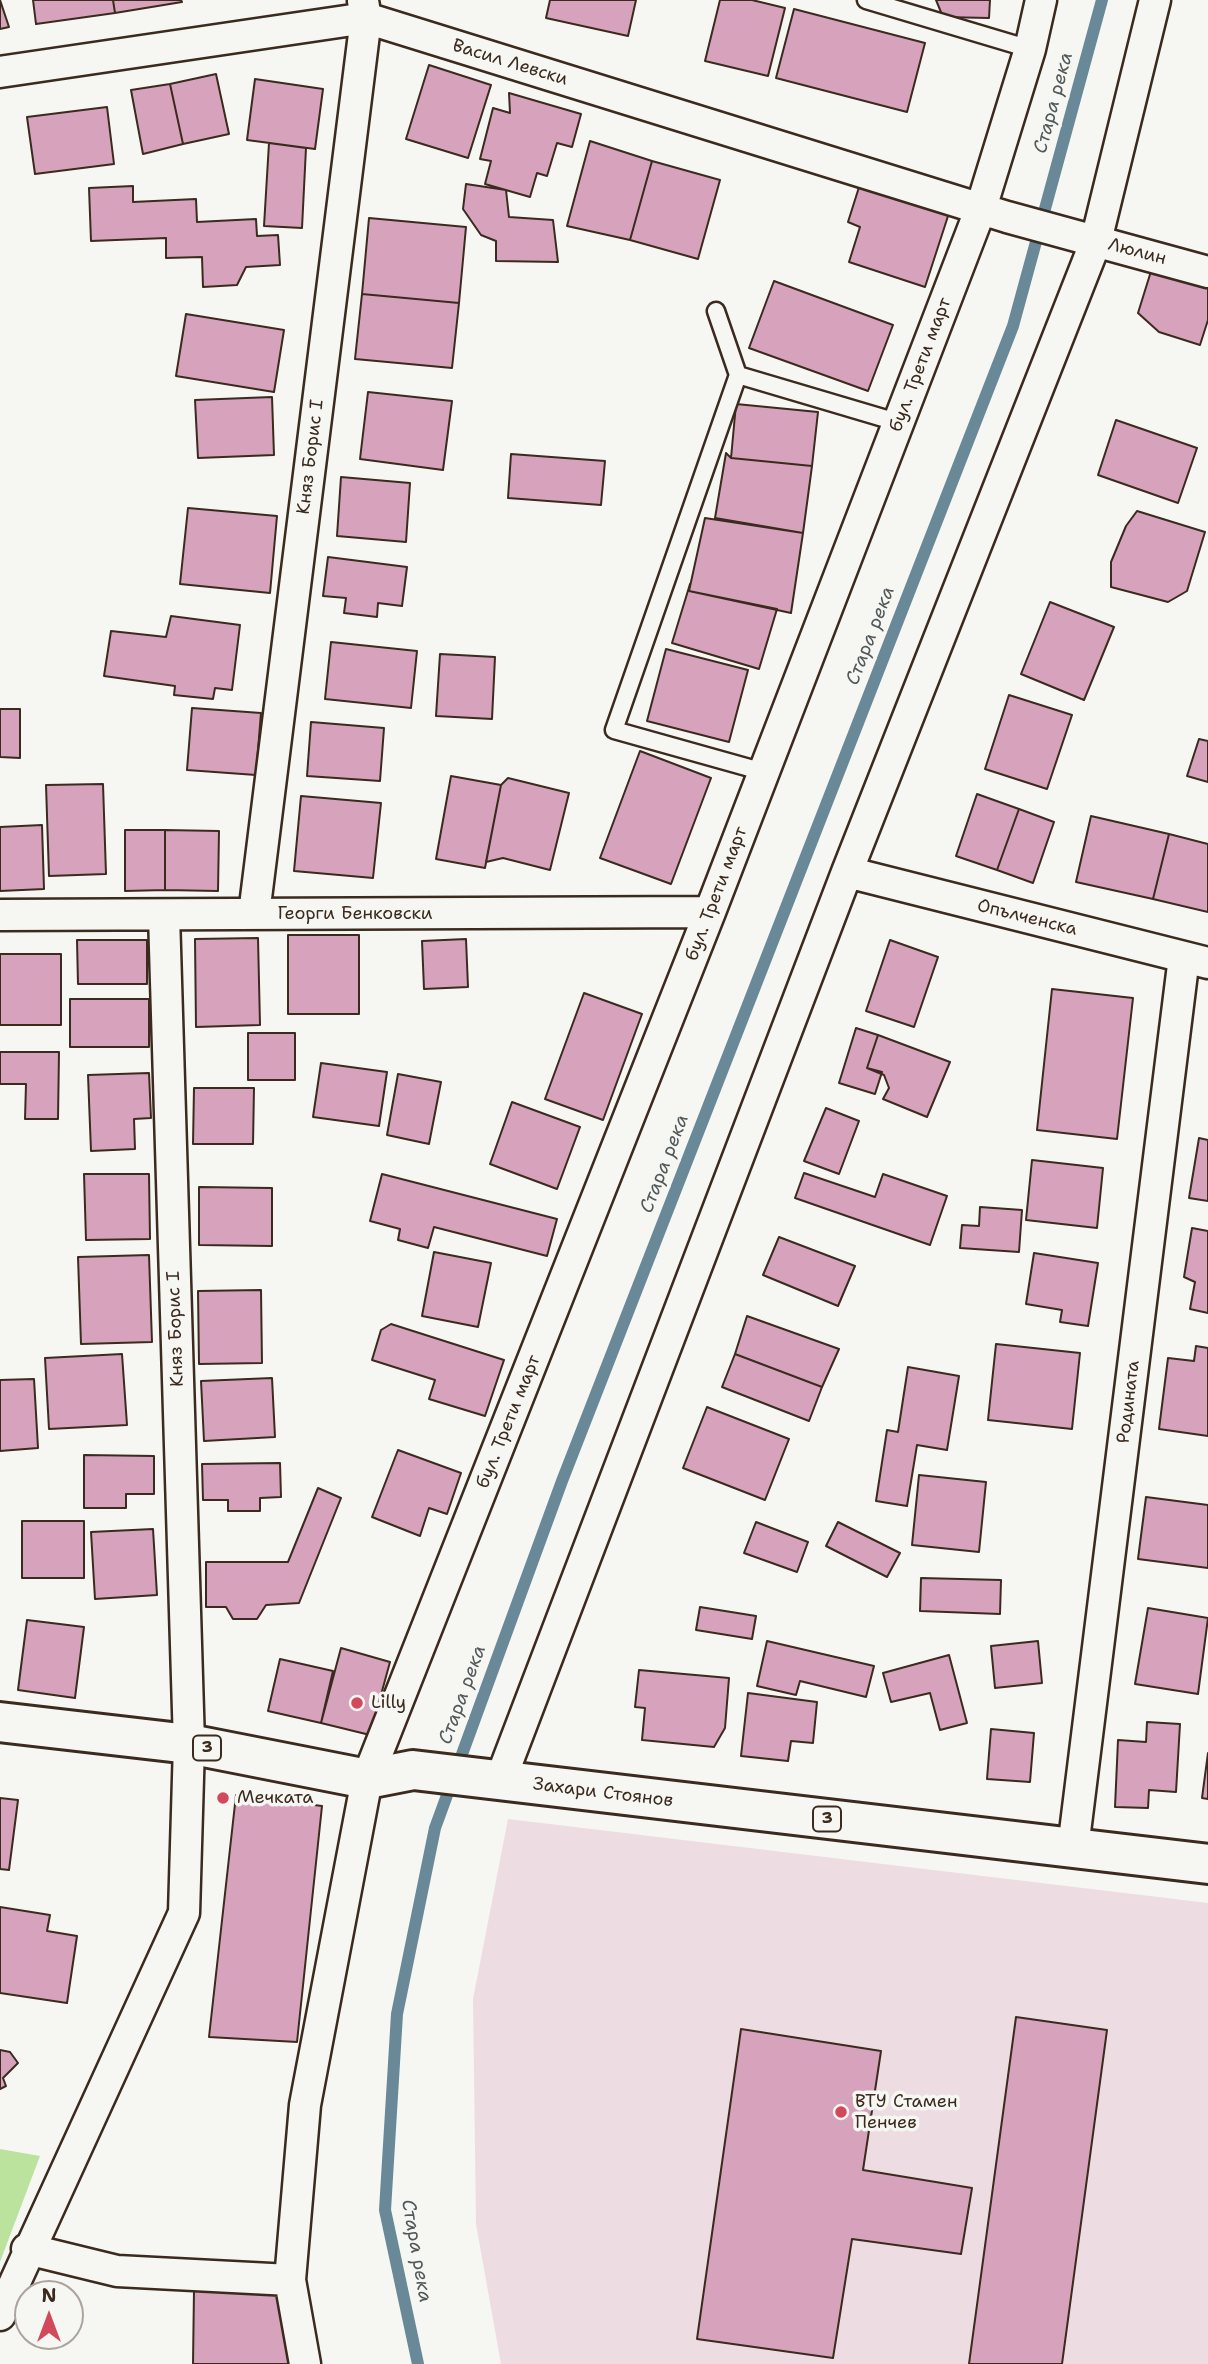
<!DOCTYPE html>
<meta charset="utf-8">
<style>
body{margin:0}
#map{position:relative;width:1208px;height:2364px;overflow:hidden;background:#f6f6f2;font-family:"Shantell Sans",sans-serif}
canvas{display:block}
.north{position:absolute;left:14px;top:2280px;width:70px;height:70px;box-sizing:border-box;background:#f6f6f2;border:2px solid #aba49d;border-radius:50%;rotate:0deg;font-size:19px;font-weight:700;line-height:28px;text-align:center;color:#3b2a1e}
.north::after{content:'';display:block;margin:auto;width:24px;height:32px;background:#d1495b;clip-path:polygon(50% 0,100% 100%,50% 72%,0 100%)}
</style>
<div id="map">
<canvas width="1208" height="2364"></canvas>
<div class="north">N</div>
</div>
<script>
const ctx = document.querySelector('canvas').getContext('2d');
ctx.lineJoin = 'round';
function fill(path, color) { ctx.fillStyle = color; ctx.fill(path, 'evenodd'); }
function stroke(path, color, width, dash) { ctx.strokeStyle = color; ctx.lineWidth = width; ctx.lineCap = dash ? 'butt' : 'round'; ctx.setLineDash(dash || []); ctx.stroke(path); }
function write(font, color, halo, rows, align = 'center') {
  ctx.font = font + ' "Shantell Sans",sans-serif'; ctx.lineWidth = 7; ctx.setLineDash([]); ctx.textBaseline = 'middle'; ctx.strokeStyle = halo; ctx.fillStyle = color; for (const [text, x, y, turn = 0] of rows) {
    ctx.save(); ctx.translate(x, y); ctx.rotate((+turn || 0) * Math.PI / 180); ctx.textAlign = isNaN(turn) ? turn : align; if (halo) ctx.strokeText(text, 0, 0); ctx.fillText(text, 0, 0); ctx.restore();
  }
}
const built = new Path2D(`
 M508 1819 1208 1903V2364H501L476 2224 473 1999Z`);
const green = new Path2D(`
 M0 2149 40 2156 0 2262Z`);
const stream = new Path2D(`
 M418 2364 385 2210 397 2014 435 1828 562 1481 1013 326 1102 0`);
const building = new Path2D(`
 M0 0 9 27 0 29Z
 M33 0H113L115 13 36 24Z
 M113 0H181L182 2 115 13Z
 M550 0H636L628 36 546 18Z
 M720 0H752L785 8 768 76 705 61Z
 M936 0H990L989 18 943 17Z
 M794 9 925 43 907 112 776 78Z
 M429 65 491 85 468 158 406 139Z
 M216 74 229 134 183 144 170 84Z
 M255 79 323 89 315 149 247 140Z
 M170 84 183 144 143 154 131 90Z
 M509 93 581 114 572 147 557 143 547 176 537 173 530 197 485 184 491 161 480 159 493 108 510 113Z
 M107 107 114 164 35 174 27 117Z
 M590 141 652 161 630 240 567 226Z
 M269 143 306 148 302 228 264 226Z
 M652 161 720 180 698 259 630 240Z
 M466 184 506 190 509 217 553 220 558 262 496 261V241L481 235 463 209Z
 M860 184 949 213 925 287 849 262 860 227 848 222Z
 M133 186V202L196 199 197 222 256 219 257 236 278 235 280 265 246 267 237 285 203 287 202 257 166 258V238L91 241 89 188Z
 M369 218 466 227 459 303 362 294Z
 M1152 268 1208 286V320L1200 345 1159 332 1138 313Z
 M774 281 893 325 868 391 749 348Z
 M362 294 459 303 452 368 355 359Z
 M186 314 284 330 274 392 176 376Z
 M368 392 452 401 443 470 360 459Z
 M272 397 274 455 198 458 195 400Z
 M736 404 818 412 812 466 731 458Z
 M1116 420 1197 448 1178 503 1098 475Z
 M726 453 731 458 812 466 803 533 715 518Z
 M511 454 605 461 601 505 508 498Z
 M341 477 410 483 406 542 337 536Z
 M188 508 277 516 270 593 180 584Z
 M1137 511 1205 532 1187 591 1168 602 1111 587V562L1126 526Z
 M705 518 803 533 791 613 689 591Z
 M328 557 407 567 402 606 378 603 377 617 344 613 346 598 323 596Z
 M690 584 689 591 777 609 759 669 672 643Z
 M1050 602 1114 627 1084 700 1021 674Z
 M171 616 240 625 232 690 215 688 213 699 174 695 175 686 104 676 111 631 166 637Z
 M331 642 417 651 411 708 325 699Z
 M666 649 748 670 729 742 647 721Z
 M440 654 495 657 492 719 436 716Z
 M1009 695 1072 715 1047 789 985 769Z
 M192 708 261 713 256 775 187 770Z
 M0 709H20V758L0 757Z
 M311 722 384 728 380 781 307 776Z
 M1199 739 1208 741V782L1187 776Z
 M640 751 711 778 671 884 600 858Z
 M451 776 501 785 485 868 436 859Z
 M508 778 569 793 550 870 503 858 486 862 501 785Z
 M103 784 106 874 49 876 46 785Z
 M977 794 1019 809 997 870 956 856Z
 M301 796 381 803 373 878 294 871Z
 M1019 809 1054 822 1033 883 997 870Z
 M1091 816 1169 834 1153 899 1076 882Z
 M42 825 44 889 0 891V827Z
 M125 830H165V890L125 891Z
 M165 830 219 831 218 891 165 890Z
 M1169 834 1208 844V912L1153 899Z
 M288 935H359V1014H288Z
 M258 938 260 1025 196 1027 195 939Z
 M466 939 468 987 424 989 422 941Z
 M77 940H147V984H78Z
 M890 940 938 957 914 1027 866 1011Z
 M0 954H61V1025H0Z
 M1052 989 1133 998 1117 1139 1037 1130Z
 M584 993 642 1014 603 1120 545 1099Z
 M70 999H149V1047H70Z
 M856 1028 878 1035 867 1068 882 1072 875 1094 839 1083Z
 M248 1033H295V1080H248Z
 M878 1035 950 1062 927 1117 883 1099 889 1088 884 1075 867 1068Z
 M0 1052H59L58 1119H25L26 1084H0Z
 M321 1063 387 1072 379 1126 313 1117Z
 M149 1073 151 1118 134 1119 135 1149 91 1151 88 1075Z
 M398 1074 441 1082 429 1144 387 1135Z
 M194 1088H254L253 1144H193Z
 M512 1102 580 1127 557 1189 490 1164Z
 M826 1108 859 1121 839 1174 804 1161Z
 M1199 1138 1208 1140V1201L1189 1198Z
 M1032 1160 1103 1168 1097 1228 1026 1220Z
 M804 1173 875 1197 883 1174 947 1196 930 1245 795 1198Z
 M84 1174H149L150 1239 86 1240Z
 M382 1174 557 1219 547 1256 434 1227 428 1248 398 1240 400 1229 370 1221Z
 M199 1187 272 1188V1246L199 1245Z
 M980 1207 1022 1210 1019 1252 960 1248 962 1225 979 1226Z
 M1192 1228 1208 1231V1313L1190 1309 1195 1282 1184 1277Z
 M779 1237 855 1266 838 1306 763 1275Z
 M434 1252 491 1263 478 1327 422 1316Z
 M1034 1253 1098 1263 1088 1326 1060 1322 1062 1310 1026 1304Z
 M149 1255 152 1342 81 1344 78 1257Z
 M261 1290 262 1363 199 1364 198 1291Z
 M747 1316 839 1349 822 1387 735 1354Z
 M391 1324 504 1360 485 1416 429 1399 435 1380 372 1360 381 1330Z
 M996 1344 1080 1353 1072 1429 988 1420Z
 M1196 1346 1208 1348V1436L1159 1429 1168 1358 1194 1361Z
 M122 1354 127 1425 49 1429 45 1358Z
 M735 1354 822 1387 809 1421 722 1387Z
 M908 1367 959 1376 947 1450 917 1445 907 1506 876 1501 887 1430 898 1432Z
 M272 1378 275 1437 204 1441 201 1381Z
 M34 1379 38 1448 0 1451V1380Z
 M707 1407 789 1439 765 1500 683 1468Z
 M398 1450 461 1473 447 1514 429 1508 420 1536 372 1517Z
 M84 1455 154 1456V1494H126V1508H84Z
 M280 1463 281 1497 260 1498V1511H228V1500H203L202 1464Z
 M919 1475 986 1482 979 1552 912 1545Z
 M318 1488 341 1498 299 1603 266 1605 257 1619H233L226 1607H206V1562H288Z
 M1146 1497 1208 1505V1568L1138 1559Z
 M22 1521H84V1578H22Z
 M756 1522 808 1542 797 1572 744 1553Z
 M838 1522 900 1553 887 1577 826 1546Z
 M153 1529 157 1595 95 1599 91 1532Z
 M921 1578 1001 1580 1000 1614 920 1611Z
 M700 1607 756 1616 752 1639 696 1630Z
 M1148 1608 1208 1618 1198 1694 1135 1684Z
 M27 1620 84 1627 75 1698 18 1690Z
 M767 1641 874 1666 866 1697 800 1681 796 1695 757 1686Z
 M1038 1641 1042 1683 995 1688 991 1646Z
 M341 1648 390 1662 370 1735 321 1723Z
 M949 1655 967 1723 940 1730 930 1693 891 1702 883 1673Z
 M280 1659 333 1671 321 1723 268 1711Z
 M639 1670 729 1678 725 1728 714 1747 642 1740 645 1708 635 1707Z
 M748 1693 817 1702 813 1743 791 1741 788 1761 741 1756Z
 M1147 1722 1180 1724 1176 1792 1149 1790 1148 1808 1115 1807 1118 1740 1146 1742Z
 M991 1729 1034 1733 1030 1782 987 1779Z
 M1208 1753V1799L1202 1798Z
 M236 1795 322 1806 297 2042 209 2037Z
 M0 1798 18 1800 9 1870 0 1869Z
 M0 1907 50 1915 47 1931 77 1936 67 2003 0 1993Z
 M1016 2017 1107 2030 1062 2364H969Z
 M741 2029 881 2051 863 2170 972 2188 961 2254 852 2239 833 2358 697 2339Z
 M0 2050 10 2052 18 2063 3 2078 6 2086 0 2089Z
 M194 2290 288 2294 289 2364H193Z`);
const service = new Path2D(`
 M866 0 1030 49
 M716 311 738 375
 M764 772 614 730 738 375 900 423`);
const minor = new Path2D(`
 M0 72 366 18 1007 217 1208 272
 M847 872 1208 963
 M254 914 366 18 363 1
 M0 915 710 912
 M500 1781 847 872 1096 241 1155 0
 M1073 1848 1184 957
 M27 2249 117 2271 290 2280
 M0 2315 184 1913 189 1744 164 915
 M305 2364 290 2280 305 2105 367 1779 710 912 981 208 1030 49 1041 0`);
const primary = new Path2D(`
 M0 1722 189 1744 367 1779 413 1770 1208 1864`);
const markers = [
 [357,1703,7,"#d1495b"],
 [223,1798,7,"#d1495b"],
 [841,2112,7,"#d1495b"]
];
const shields = [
 [207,1748,28],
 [827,1819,28]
];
const shieldNames = [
 ["3",207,1748],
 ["3",827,1819]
];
const streetNames = [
 ["Васил Левски",510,63,17],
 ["Люлин",1137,252,15],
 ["бул. Трети март",921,365,-69],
 ["Княз Борис I",311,457,-83],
 ["бул. Трети март",717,894,-69],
 ["Георги Бенковски",355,914],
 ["Опълченска",1027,918,14],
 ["Княз Борис I",176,1329,-92],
 ["Родината",1129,1402,-83],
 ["бул. Трети март",509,1422,-68],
 ["Захари Стоянов",603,1793,7]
];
const poiNames = [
 ["Lilly",371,1703],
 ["Мечката",237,1798],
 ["ВТУ Стамен",855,2102],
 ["Пенчев",855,2123]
];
const waterNames = [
 ["Стара река",1054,103,-75],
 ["Стара река",871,636,-69],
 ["Стара река",665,1164,-69],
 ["Стара река",463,1695,-70],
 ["Стара река",416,2251,80]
];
fill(built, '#eddde2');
fill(green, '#bce39e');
stroke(stream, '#698898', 12);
fill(building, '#d7a3bc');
stroke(building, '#3b2a1e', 2);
stroke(service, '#3b2a1e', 21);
stroke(minor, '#3b2a1e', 35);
stroke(primary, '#3b2a1e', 44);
stroke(service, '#f6f6f2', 16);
stroke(minor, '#f6f6f2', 30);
stroke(primary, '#f6f6f2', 38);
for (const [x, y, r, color] of markers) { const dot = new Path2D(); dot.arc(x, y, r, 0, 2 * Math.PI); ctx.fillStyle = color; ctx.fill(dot); stroke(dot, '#f6f6f2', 2.5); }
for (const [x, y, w] of shields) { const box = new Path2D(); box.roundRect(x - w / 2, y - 12.5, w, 25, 5); ctx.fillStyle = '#f6f6f2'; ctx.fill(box); stroke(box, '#3b2a1e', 2); }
write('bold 16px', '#3b2a1e', null, shieldNames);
write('18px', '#3b2a1e', '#f6f6f2', streetNames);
write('18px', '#3b2a1e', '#f6f6f2', poiNames, 'left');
write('italic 19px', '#52595b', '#f6f6f2', waterNames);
</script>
